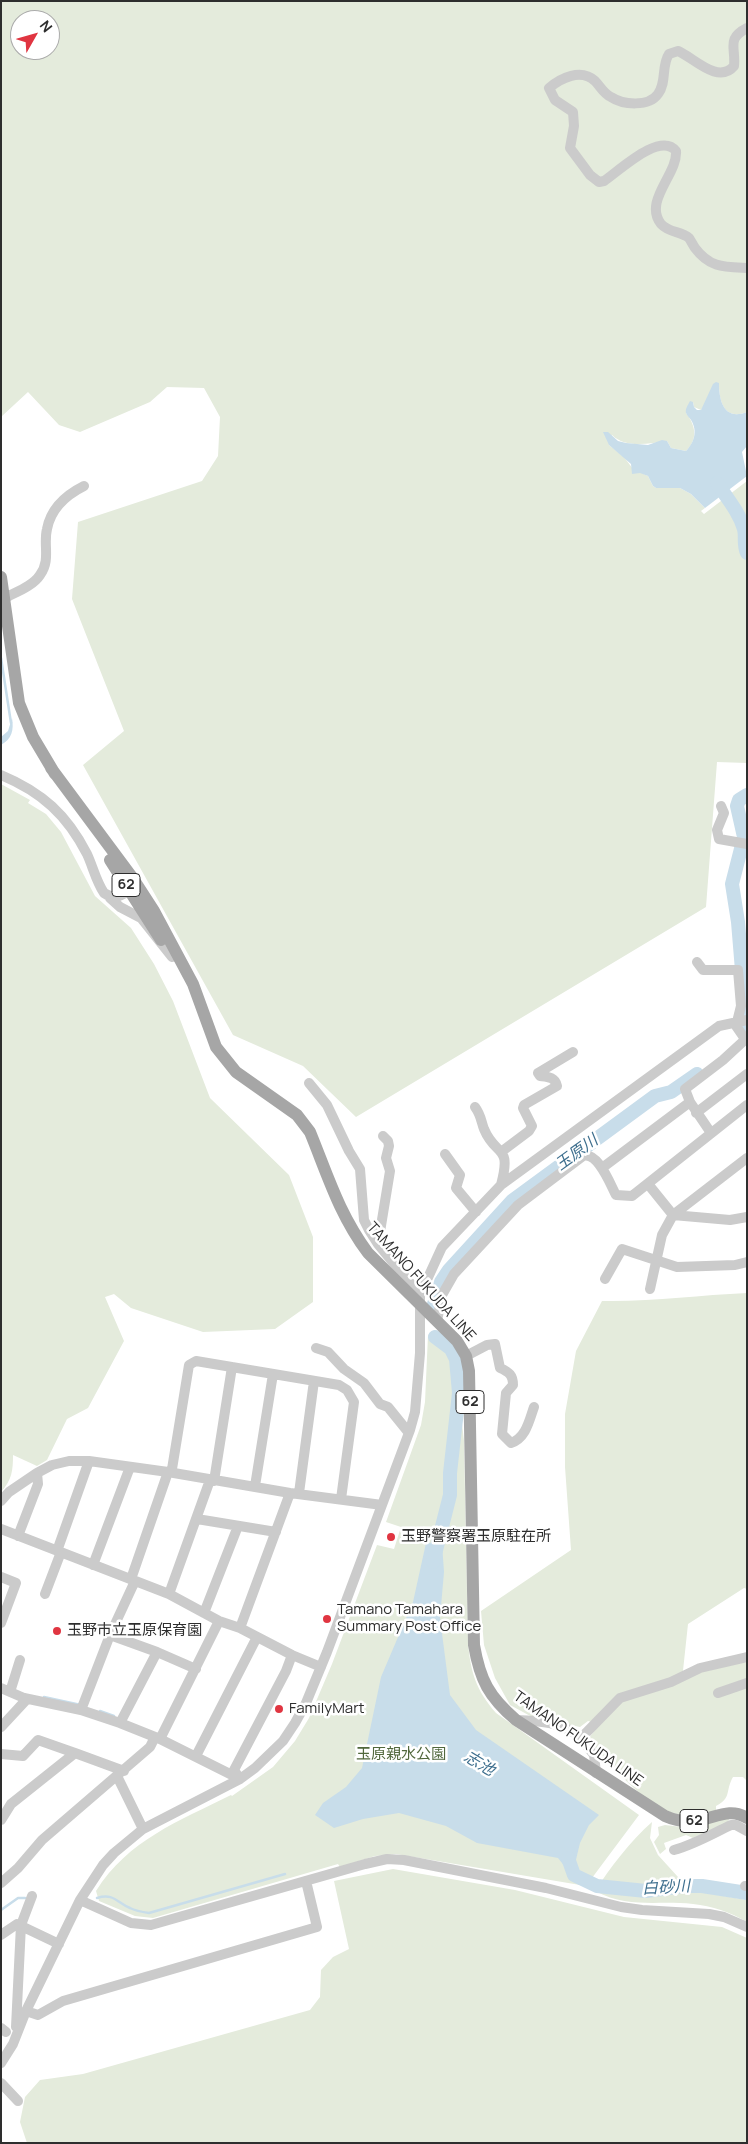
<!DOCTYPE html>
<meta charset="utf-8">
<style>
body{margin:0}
#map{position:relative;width:748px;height:2144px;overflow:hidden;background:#fff;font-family:Manrope,sans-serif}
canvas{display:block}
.frame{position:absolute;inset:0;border:2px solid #2e2e2e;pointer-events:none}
.north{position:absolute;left:10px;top:10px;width:50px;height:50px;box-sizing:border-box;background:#fff;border:1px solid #ababab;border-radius:50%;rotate:52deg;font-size:14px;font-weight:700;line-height:20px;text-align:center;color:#2e2e2e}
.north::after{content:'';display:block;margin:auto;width:18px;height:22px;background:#e03541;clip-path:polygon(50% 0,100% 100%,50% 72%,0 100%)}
</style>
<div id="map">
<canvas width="748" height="2144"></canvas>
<div class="frame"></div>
<div class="north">N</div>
</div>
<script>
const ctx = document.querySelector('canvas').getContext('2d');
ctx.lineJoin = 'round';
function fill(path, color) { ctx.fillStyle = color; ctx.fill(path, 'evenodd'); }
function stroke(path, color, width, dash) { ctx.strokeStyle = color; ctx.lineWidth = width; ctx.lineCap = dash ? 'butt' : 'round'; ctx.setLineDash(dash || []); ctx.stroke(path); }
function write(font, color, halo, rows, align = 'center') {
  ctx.font = font + ' Manrope,"Noto Sans JP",sans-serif'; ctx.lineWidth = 5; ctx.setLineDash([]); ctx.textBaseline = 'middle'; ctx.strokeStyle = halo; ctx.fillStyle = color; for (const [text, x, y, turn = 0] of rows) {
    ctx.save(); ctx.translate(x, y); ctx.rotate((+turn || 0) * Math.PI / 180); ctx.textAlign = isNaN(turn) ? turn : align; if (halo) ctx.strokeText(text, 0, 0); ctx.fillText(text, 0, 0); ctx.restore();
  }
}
const green = new Path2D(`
 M1 1H747V412C724 421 719 401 719 384L701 410 694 407 693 402 686 413C696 426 698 439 686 451L671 448 667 441C650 443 626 449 612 435L609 445 624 457 633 469 648 476 653 486 656 488H680L691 494 705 508 747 476 701 511 704 514 747 481V763L717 762 706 907 356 1117 303 1066 233 1035 83 765 124 731 72 599 78 522 202 481 218 456 220 417 204 388 167 387 150 402 80 432 59 425 28 392 1 417ZM20 20H50V50H20Z
 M1 784 30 800 28 803 46 814 61 832 95 896 131 928 154 964 173 1001 210 1098 289 1175 313 1237V1302L275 1329 203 1332 131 1308 114 1294 105 1297 124 1341 88 1408 67 1419 47 1460 37 1466 13 1455C13 1470 12 1480 1 1492Z
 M747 1293V1589L744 1588 688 1624 682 1680 702 1671 747 1662V1781L743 1777H733C725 1791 732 1798 716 1806V1811C704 1815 689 1816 677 1814 647 1808 607 1762 588 1739L600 1724 588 1721 580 1727 534 1718 510 1705 495 1678 484 1645 481 1611 571 1550 565 1467V1414L576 1351 602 1301C651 1302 698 1295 747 1293Z
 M434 1333H442L458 1352 463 1367 464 1385 460 1406 464 1441 468 1644C471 1673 476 1690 496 1713L639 1815 586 1886 396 1854 375 1856 340 1867 338 1864 153 1918 135 1916 99 1901 96 1891C128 1840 179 1821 231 1795L232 1796 273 1767 295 1741 309 1718 332 1664 377 1545 394 1549 401 1527 386 1522 421 1425 425 1402 428 1335Z
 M724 1818 729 1819 728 1822 693 1838 686 1835 664 1843 666 1849 660 1854 654 1842 659 1835 658 1827 665 1825 682 1827Z
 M652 1822 650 1838 658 1855 678 1877 694 1891 747 1900V1922C730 1912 712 1906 693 1904 657 1900 629 1909 595 1891 610 1868 631 1840 652 1822Z
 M393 1869 515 1890 624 1917 722 1927 747 1938V2143H27L20 2122 25 2097 40 2080 83 2074 310 2010 320 1997 321 1970 333 1957 349 1949 334 1881Z`);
const water = new Path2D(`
 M716 382 719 383C719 401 724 421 747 412V446L742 452 747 476 705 508 691 494 680 488H656L653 486 648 476 640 473 632 474 631 464 609 445 603 432H608L618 441 626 443 648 445 662 440 667 441 671 448 686 451C694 443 698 431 691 420 690 418 687 416 686 413 685 409 688 405 690 401L693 402 694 407 697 410H701L713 384Z
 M12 718C14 730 12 739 1 745V737L8 731Z
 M426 1543 442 1544 444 1572 440 1618 450 1695 476 1730 599 1815 589 1825 580 1843 574 1868 576 1872 574 1878 558 1858 477 1843 446 1826 399 1813 363 1819 334 1828 315 1815 323 1803 346 1787 362 1768 381 1677 413 1602Z`);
const stream = new Path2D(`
 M1 658 11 723
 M44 1697 81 1705
 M100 1711 114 1716
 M97 1898C114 1893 116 1902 130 1908 136 1911 142 1912 149 1913L285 1874
 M1 1910 18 1898H25`);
const river = new Path2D(`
 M717 483C727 498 739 512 744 529 746 537 743 544 747 553
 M747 1031 738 922 732 884 744 837 737 806 739 800 747 795
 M434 1304 441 1282 449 1270 512 1201 655 1096 671 1092 697 1074
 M433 1562 450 1495V1473L459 1393 456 1359 451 1349 435 1337
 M568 1858 574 1875 597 1886 646 1891 684 1886H702L747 1893`);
const minor = new Path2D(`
 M747 28C726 39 736 47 734 66 718 85 693 57 678 51L669 54C661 66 667 82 658 94 649 107 623 105 611 97 604 94 600 86 595 81 581 68 561 78 549 88L555 100 573 112 574 126 570 148 590 175 599 182 604 181C619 171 660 131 676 151 678 174 643 201 661 224 669 233 681 231 689 238 691 241 693 245 695 248 710 268 724 267 747 268
 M5 598C16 592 33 586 40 575 51 560 43 545 47 529 51 508 66 495 84 486
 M1 775C42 792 67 815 87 854 93 867 96 881 104 893 116 901 124 894 135 887
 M721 806 724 813 717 830 719 839 747 844
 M110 898 120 907 141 918 172 957
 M697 962 703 970H738L741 1006 736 1026 745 1039
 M309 1083 327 1105 349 1151 360 1169 364 1220 369 1230 378 1244 420 1295
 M475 1107C481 1115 481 1121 484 1129 496 1158 512 1143 501 1185
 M696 1113 747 1074
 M711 1133 690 1102 685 1089 723 1060 747 1038
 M501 1152 529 1131 532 1126 523 1108 524 1105 557 1086C555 1077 548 1077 540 1076L538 1073 573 1052
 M445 1154 460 1175 456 1188 476 1212
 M602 1168 690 1102
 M648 1184 673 1215 730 1220 747 1217
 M378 1244 390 1171 386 1158 389 1146 388 1141 383 1136
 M605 1279 622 1249 677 1267 735 1265 747 1262
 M650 1289 662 1235 673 1215 747 1158
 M437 1321 442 1295 454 1274 518 1205 583 1156C598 1151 610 1184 616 1195L632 1196 747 1105
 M316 1348 328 1352 344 1369 364 1383 380 1404 388 1407 409 1433
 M466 1356 487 1345 495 1344 500 1368C509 1372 513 1375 513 1385L506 1393 502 1434 511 1443C526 1438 529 1421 534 1407
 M214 1481 232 1367
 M255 1486 273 1374
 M299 1493 314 1381
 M1 1501 9 1492 37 1473 52 1465 69 1461H89L168 1472 290 1493 382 1505
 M197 1519 276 1532
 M1 1529 169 1594 219 1621 240 1628 292 1655 321 1667
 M18 1536 38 1484 37 1473
 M57 1551 89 1461
 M93 1565 130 1467
 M1 1577 16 1583 1 1623
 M131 1579 168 1472 172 1469 189 1365 196 1361 339 1385 347 1390 354 1402 341 1499
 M45 1594 61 1552
 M169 1594 210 1480
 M204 1613 238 1526
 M240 1628 290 1493
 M110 1635 157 1652 196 1669
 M1 1688 24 1698 81 1710 120 1723 160 1739 240 1779
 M10 1692 20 1660
 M718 1693 747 1683
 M81 1710 110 1635 135 1581
 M516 1720C540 1721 563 1722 581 1738
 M120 1723 157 1652
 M1 1727 27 1699
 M160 1739 219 1621
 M1 1754 23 1756 38 1740 75 1753
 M196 1756 257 1637
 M596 1773 594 1755 581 1738 620 1698 671 1682 700 1668 747 1657
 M117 1776 143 1829
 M240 1779 234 1770 286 1671 292 1655
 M1 1820 11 1804 75 1753 124 1771
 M674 1850C693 1845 712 1834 731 1825H736L747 1831
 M1 1883 18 1868 42 1840 150 1747 155 1737
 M745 1886H747
 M80 1900 131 1923 151 1925 365 1864 387 1859 404 1860 546 1888 621 1907 642 1910 709 1914 724 1917 747 1927
 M1 1935 17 1924 59 1944
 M26 2011 38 2015 63 2001 317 1927 306 1881
 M16 2027 21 1925 32 1896
 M1 2028 6 2032
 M1 2063 13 2044 26 2011 80 1900 103 1865 114 1853 143 1829 240 1779 255 1768 283 1741 295 1723 306 1703 327 1652 410 1430 415 1412 420 1353V1295L442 1247 501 1185 719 1026 747 1020
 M1 2083 18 2101`);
const major = new Path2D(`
 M1 577 19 703 33 737 55 774
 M51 768 132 877 154 911 193 984 216 1047 236 1072 297 1115 310 1132C328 1176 339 1214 368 1253L457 1341 466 1356 469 1371 474 1645C480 1680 489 1697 516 1720L665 1816C674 1820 683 1822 693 1821 712 1820 729 1806 747 1818
 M110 860 161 940`);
const markers = [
 [391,1537,5,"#e03541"],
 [327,1619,5,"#e03541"],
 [57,1631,5,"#e03541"],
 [279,1709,5,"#e03541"]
];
const shields = [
 [126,885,28],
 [470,1402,28],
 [694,1821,28]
];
const shieldNames = [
 ["62",126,885],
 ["62",470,1402],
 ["62",694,1821]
];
const streetNames = [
 ["TAMANO FUKUDA LINE",421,1282,48],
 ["TAMANO FUKUDA LINE",578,1739,35]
];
const poiNames = [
 ["玉野警察署玉原駐在所",401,1537],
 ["Tamano Tamahara",337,1610],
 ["Summary Post Office",337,1627],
 ["玉野市立玉原保育園",67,1631],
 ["FamilyMart",289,1709]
];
const parkNames = [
 ["玉原親水公園",401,1755]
];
const waterNames = [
 ["玉原川",577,1153,-36],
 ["志池",479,1764,31],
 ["白砂川",666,1888,-3]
];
fill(green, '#e4ebdc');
fill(water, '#c8ddea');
stroke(stream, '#c8ddea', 2.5);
stroke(river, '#c8ddea', 14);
stroke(minor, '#cbcbcb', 10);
stroke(major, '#a6a6a6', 12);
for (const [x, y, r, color] of markers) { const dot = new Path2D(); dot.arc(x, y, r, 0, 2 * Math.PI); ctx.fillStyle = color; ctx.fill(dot); stroke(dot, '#fff', 2); }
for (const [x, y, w] of shields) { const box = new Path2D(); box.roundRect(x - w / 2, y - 11.5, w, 23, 4); ctx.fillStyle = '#fff'; ctx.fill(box); stroke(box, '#2e2e2e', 1); }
write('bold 14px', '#2e2e2e', null, shieldNames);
write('15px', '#2e2e2e', '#fff', streetNames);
write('15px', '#2e2e2e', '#fff', poiNames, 'left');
write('15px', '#51683d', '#fff', parkNames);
write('italic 16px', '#3e6f8e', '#fff', waterNames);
</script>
